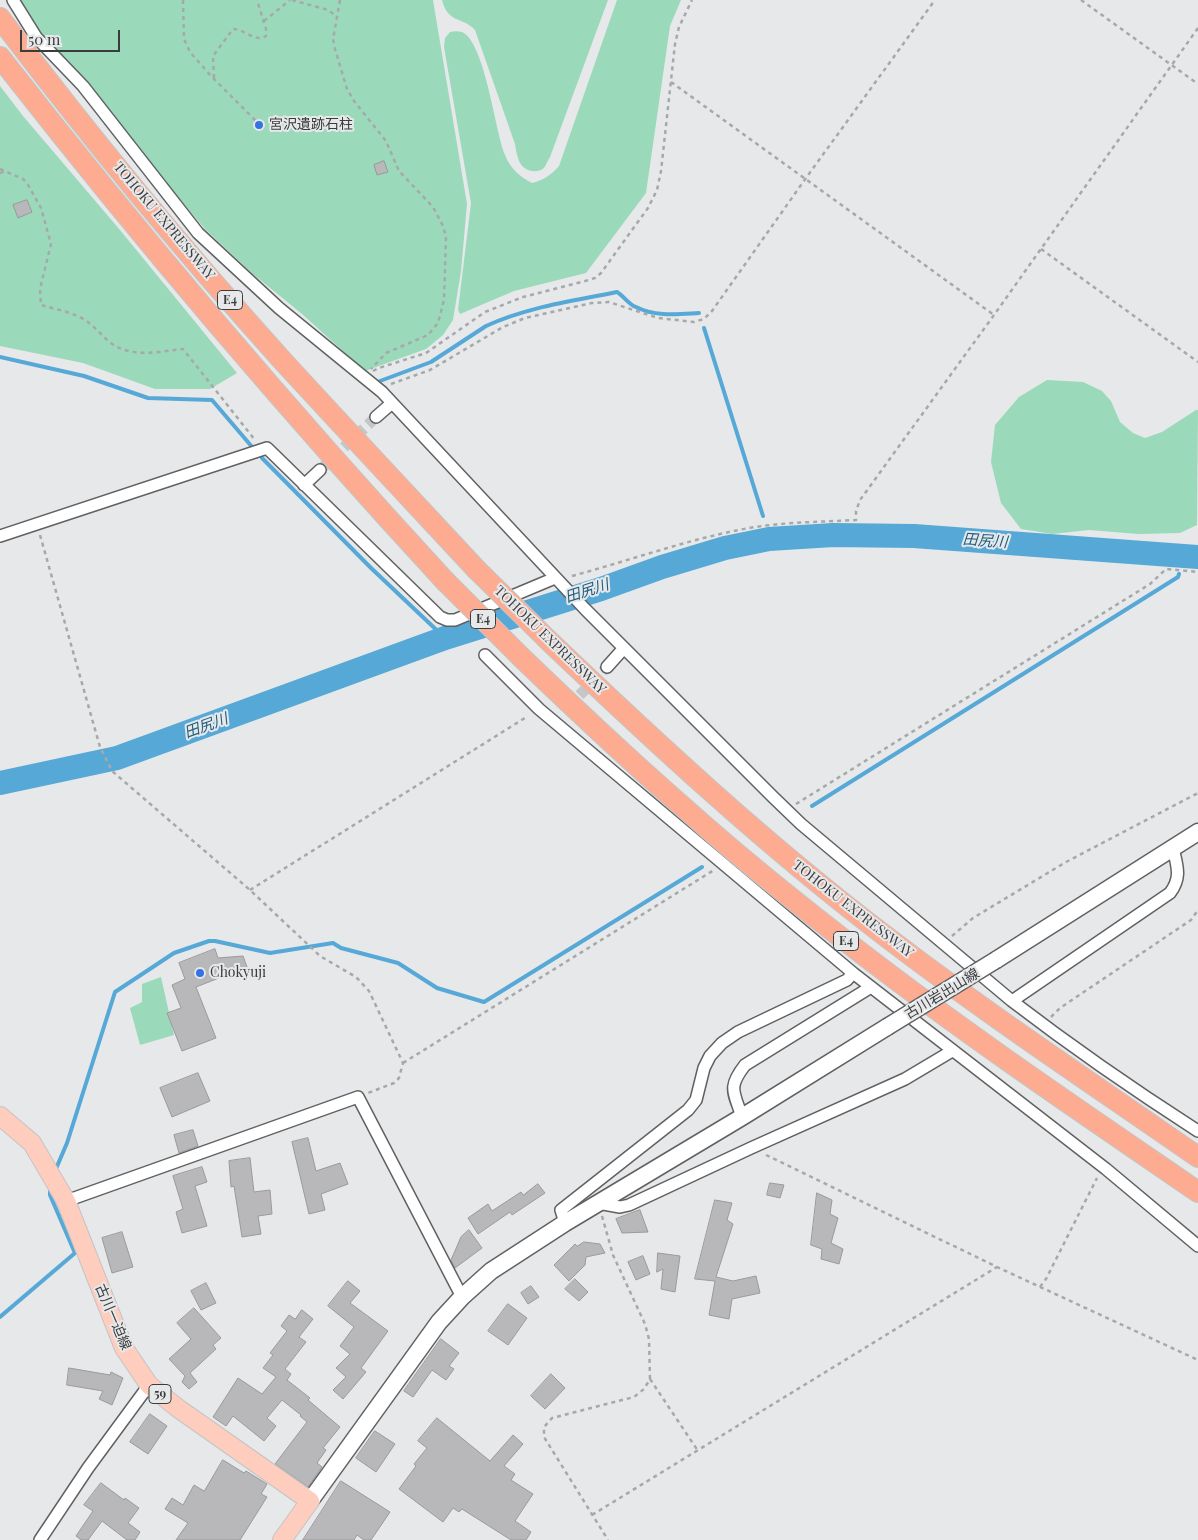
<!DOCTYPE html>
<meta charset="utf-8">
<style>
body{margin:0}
#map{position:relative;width:1198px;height:1540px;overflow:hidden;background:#e6e8ea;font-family:"Playfair Display",serif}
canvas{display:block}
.scale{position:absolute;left:20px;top:30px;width:100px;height:22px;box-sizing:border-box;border:2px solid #3b3c3c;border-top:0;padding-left:6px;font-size:15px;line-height:18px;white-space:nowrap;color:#3b3c3c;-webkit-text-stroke:4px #e6e8ea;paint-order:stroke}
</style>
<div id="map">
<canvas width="1198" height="1540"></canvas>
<div class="scale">50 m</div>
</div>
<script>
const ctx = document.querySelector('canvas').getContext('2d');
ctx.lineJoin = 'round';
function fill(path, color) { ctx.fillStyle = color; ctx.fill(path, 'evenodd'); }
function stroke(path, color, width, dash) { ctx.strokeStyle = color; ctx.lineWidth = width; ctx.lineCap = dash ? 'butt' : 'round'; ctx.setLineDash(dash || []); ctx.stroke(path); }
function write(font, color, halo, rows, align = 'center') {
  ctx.font = font + ' "Playfair Display","Noto Sans JP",serif'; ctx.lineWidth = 4; ctx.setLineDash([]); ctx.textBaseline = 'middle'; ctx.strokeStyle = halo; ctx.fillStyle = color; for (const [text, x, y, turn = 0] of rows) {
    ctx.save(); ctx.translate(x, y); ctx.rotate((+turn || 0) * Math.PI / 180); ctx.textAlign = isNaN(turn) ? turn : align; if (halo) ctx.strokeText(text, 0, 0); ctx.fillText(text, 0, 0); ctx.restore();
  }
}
const green = new Path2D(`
 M18 0H433L467 204 461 271 453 320 443 335 426 349 365 371 302 314 253 274 205 229 45 40Z
 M442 0H608L550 157C548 160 546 165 544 168 535 175 523 170 519 161 517 156 516 150 515 144L475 30C462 16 448 24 442 0Z
 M617 0H681L670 26 646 193 586 273 514 291 460 314 458 310 471 203 444 47 445 38 450 32C454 31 458 31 462 32 485 42 495 131 505 155 510 168 520 177 532 183 544 180 551 175 559 166Z
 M0 86 23 116 120 230 237 373 210 389H155L83 363 0 346Z
 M1047 380 1083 382 1102 391 1111 401 1120 422 1133 433 1145 438 1162 432 1196 410H1198L1197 525 1180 533 1138 534 1089 530 1052 534 1021 529 1001 503 991 462 995 425 1019 397Z
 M161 977 174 1035 140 1045 130 1008 142 1002V984Z`);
const stream = new Path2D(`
 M704 328 763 516
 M0 357 84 376 148 398 212 400 253 448
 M380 381 431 362 486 326C527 307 573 301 617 292 624 296 628 304 636 307 655 317 679 314 699 313
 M262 458 371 568 445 638
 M769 536V539
 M1180 564 1181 556
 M812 806 1178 577 1179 574
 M55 1171 67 1143 115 992 174 953 209 941H215L270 953 333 943 341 948 398 963 437 988 484 1002 702 867
 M0 1317 75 1253 50 1195V1187`);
const river = new Path2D(`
 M0 783 117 758 445 638 601 589 662 567 725 548 769 539 833 535 914 536 1198 557`);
const building = new Path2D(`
 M384 161 388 172 377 175 374 165Z
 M27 200 32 212 18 218 13 205Z
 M215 949 218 958 243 956 247 967 196 987 216 1038 182 1051 167 1013 181 1008 172 985 185 979 179 963Z
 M198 1073 210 1101 172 1117 160 1088Z
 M193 1130 198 1146 179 1153 174 1135Z
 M308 1138 316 1171 340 1163 348 1184 321 1194 325 1210 309 1214 292 1142Z
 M250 1158 254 1192 270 1190 272 1214 258 1216 261 1234 242 1237 234 1186 231 1187 229 1161Z
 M202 1167 207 1182 195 1186 207 1226 182 1233 176 1212 183 1209 173 1176Z
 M770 1183 784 1185 780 1198 767 1195Z
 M538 1184 545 1193 512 1215 510 1212 478 1234 468 1218 488 1204 492 1211 521 1192 523 1195Z
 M817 1193 832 1200 830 1214 838 1218 831 1243 843 1249 839 1264 821 1259 822 1249 811 1245Z
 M715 1200 732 1203 727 1220 733 1224 716 1277 733 1281 756 1276 760 1293 732 1299 729 1319 709 1315 715 1281 695 1279Z
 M640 1210 648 1232 622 1233 616 1219Z
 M469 1230 482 1248 455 1268 451 1260 461 1237Z
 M122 1232 133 1267 112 1273 102 1238Z
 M584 1242 600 1244 605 1253 586 1257 585 1265 569 1281 554 1265 575 1244 577 1246Z
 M658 1253 680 1256 675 1292 661 1289 663 1269 657 1272Z
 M643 1256 650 1274 636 1280 628 1262Z
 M575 1279 588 1292 579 1301 565 1289Z
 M348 1281 360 1291 350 1303 388 1331 361 1368 366 1372 343 1399 333 1390 346 1377 336 1368 350 1354 340 1346 354 1327 328 1306Z
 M206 1283 216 1303 201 1310 191 1291Z
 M531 1286 539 1297 528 1304 521 1293Z
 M508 1304 527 1318 508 1345 488 1331Z
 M194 1308 221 1338 213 1345 216 1349 190 1373 197 1382 189 1389 182 1382 185 1376 169 1359 191 1339 177 1323Z
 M302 1310 313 1319 299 1337 306 1342 285 1369 291 1374 287 1380 310 1398 308 1400 340 1427 323 1448 326 1450 317 1463 322 1467 308 1487 275 1464 307 1422 300 1416 301 1415 282 1400 267 1418 276 1426 264 1441 233 1416 226 1426 213 1417 238 1378 262 1394 276 1377 263 1368 273 1355 270 1353 287 1331 281 1326 289 1315 295 1319Z
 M441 1339 459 1353 449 1366 454 1369 446 1380 432 1370 413 1397 404 1391Z
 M69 1368 110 1375 111 1372 123 1378 112 1405 99 1399 103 1391 67 1385Z
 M551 1374 565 1388 545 1409 531 1396Z
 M150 1414 167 1426 148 1454 130 1442Z
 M437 1418 490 1461 513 1435 523 1444 504 1466 515 1474 511 1480 533 1494 515 1521 531 1532 526 1540H511L462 1509 459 1512 453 1508 443 1522 399 1489 416 1466 414 1464 427 1448 418 1441Z
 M375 1431 395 1444 376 1472 356 1458Z
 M223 1460 244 1473 246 1471 267 1484 261 1494 267 1497 240 1540H176L188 1523 165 1509 172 1498 183 1505 194 1485 204 1491Z
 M341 1481 390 1512 371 1540H364L357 1535 354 1540H303Z
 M101 1483 124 1500 125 1498 139 1508 128 1523 140 1532 135 1540H127L102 1521 88 1540H81L76 1536 93 1511 84 1505Z`);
const streetTunnel = new Path2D(`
 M320 470 376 417
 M568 707 607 667`);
const path = new Path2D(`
 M183 0 184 39 190 52 211 76 256 121
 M292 0 328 10 336 16
 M340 0 333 39 335 49 347 89 354 101 386 141 399 171 433 207 443 226 446 237 444 300 438 323 428 335 386 353 371 369
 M1081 0 1198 84
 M264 21 290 0
 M214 78 213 56 233 29C244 29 256 43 266 36V29L257 0
 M671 82 994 315
 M0 169 23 179 27 183 41 208 51 244 40 289 41 305C55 309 72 312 85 320 100 330 107 345 125 350 143 356 164 351 183 349L255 440
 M0 173 5 171
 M1041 249 1198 362
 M373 371 379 368 426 353 485 312 523 297 585 281 595 278 601 273 648 208 657 190 661 171 675 44 679 27 692 0
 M391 384 430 370 503 327 525 318 592 303 609 302 658 318 694 322 704 319 712 311 806 178 935 0
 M40 535 100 747 112 771 250 890 320 956 356 977 369 991 403 1063 399 1078 394 1083 368 1093
 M572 576C631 560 689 539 749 528 784 522 820 522 856 520V511L860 500 994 315 1198 28
 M796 804 1150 584 1166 569 1198 572
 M250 890 528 716
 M952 936 973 918 1066 862 1198 793
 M1051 1017 1060 1008 1191 920 1198 910
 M403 1063 714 870
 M766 1155 997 1267 1198 1360
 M602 1216 613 1255 645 1324 649 1339 650 1379 644 1389 634 1397 552 1418 544 1427V1437L608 1540
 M1040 1287 1046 1279 1097 1178
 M650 1379 698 1451
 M592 1515 997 1267`);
const street = new Path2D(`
 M13 0 36 37 83 86 198 233 279 308 382 392 585 609 773 797 801 824 1012 1001C1072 1047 1134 1090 1198 1131
 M376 417 392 403
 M304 485 320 470
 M0 536 267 448 440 617 447 620H455L555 578
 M485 655 539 709 853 973 1106 1169 1198 1246
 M607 667 624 648
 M1012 1001 1170 893C1182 877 1177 866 1173 848
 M742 1117C734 1092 727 1088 745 1065L871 987
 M66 1201 358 1097 462 1297
 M598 1203 620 1207 629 1205 751 1148 905 1079 952 1051
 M565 1223 561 1210 688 1110 696 1100 704 1068 710 1056 722 1043 738 1032 847 980 853 973
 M40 1540 88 1468 149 1385`);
const secondary = new Path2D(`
 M996 960 1198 832
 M310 1501 439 1322 462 1297 491 1271 565 1223 742 1117 887 1027`);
const primary = new Path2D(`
 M0 1116 32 1143 66 1201 124 1348 149 1385 179 1409 310 1501 282 1540`);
const highway = new Path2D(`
 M0 18C89 136 183 250 281 359 346 430 411 499 476 569
 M0 57C141 238 290 413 445 581
 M548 640C656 743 766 845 884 935 986 1013 1093 1084 1198 1157
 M521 657C576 710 632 763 690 813 746 863 805 910 865 956 973 1039 1086 1115 1198 1192`);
const secondaryBridge = new Path2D(`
 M887 1027 996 960`);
const highwayBridge = new Path2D(`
 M476 569 548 640
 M445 581 521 657`);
const markers = [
 [259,125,5,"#3473e1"],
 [200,973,5,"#3473e1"]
];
const shields = [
 [230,300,25],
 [483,619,25],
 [846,941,25],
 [160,1394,22]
];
const shieldNames = [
 ["E4",230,300],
 ["E4",483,619],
 ["E4",846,941],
 ["59",160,1394]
];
const poiNames = [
 ["宮沢遺跡石柱",269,125],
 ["Chokyuji",210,973]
];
const streetNames = [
 ["TOHOKU EXPRESSWAY",164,221,50],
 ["TOHOKU EXPRESSWAY",550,640,44],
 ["TOHOKU EXPRESSWAY",853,909,38],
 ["古川岩出山線",942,994,-31],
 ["古川一迫線",113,1317,67]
];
const waterNames = [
 ["田尻川",985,541,4],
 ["田尻川",587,591,-18],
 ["田尻川",206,726,-20]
];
fill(green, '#9adabb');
stroke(stream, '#56a8d7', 4);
stroke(river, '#56a8d7', 24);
fill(building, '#b8b7b9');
stroke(building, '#9a999b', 1);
stroke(streetTunnel, '#c4c6c7', 11, [11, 5.5]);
stroke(street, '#606163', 14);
stroke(secondary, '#606163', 19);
stroke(primary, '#c4c4c4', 20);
stroke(highway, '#c4c4c4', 22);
stroke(path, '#a6a8a9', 2.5, [4, 4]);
stroke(street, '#fff', 11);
stroke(secondary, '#fff', 16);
stroke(primary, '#fecdbd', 18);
stroke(highway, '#fdac91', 20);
stroke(secondaryBridge, '#606163', 19, []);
stroke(highwayBridge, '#c4c4c4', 22, []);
stroke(secondaryBridge, '#fff', 16);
stroke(highwayBridge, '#fdac91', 20);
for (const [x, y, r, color] of markers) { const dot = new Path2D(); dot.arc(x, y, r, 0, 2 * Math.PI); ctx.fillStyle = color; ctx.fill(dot); stroke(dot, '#e6e8ea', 2); }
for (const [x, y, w] of shields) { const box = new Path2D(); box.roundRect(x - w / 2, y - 9.5, w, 19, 4); ctx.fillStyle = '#e6e8ea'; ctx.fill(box); stroke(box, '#3b3c3c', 1); }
write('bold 12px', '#3b3c3c', null, shieldNames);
write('14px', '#3b3c3c', '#e6e8ea', poiNames, 'left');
write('14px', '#3b3c3c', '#e6e8ea', streetNames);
write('italic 15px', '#205d7e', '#e6e8ea', waterNames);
</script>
